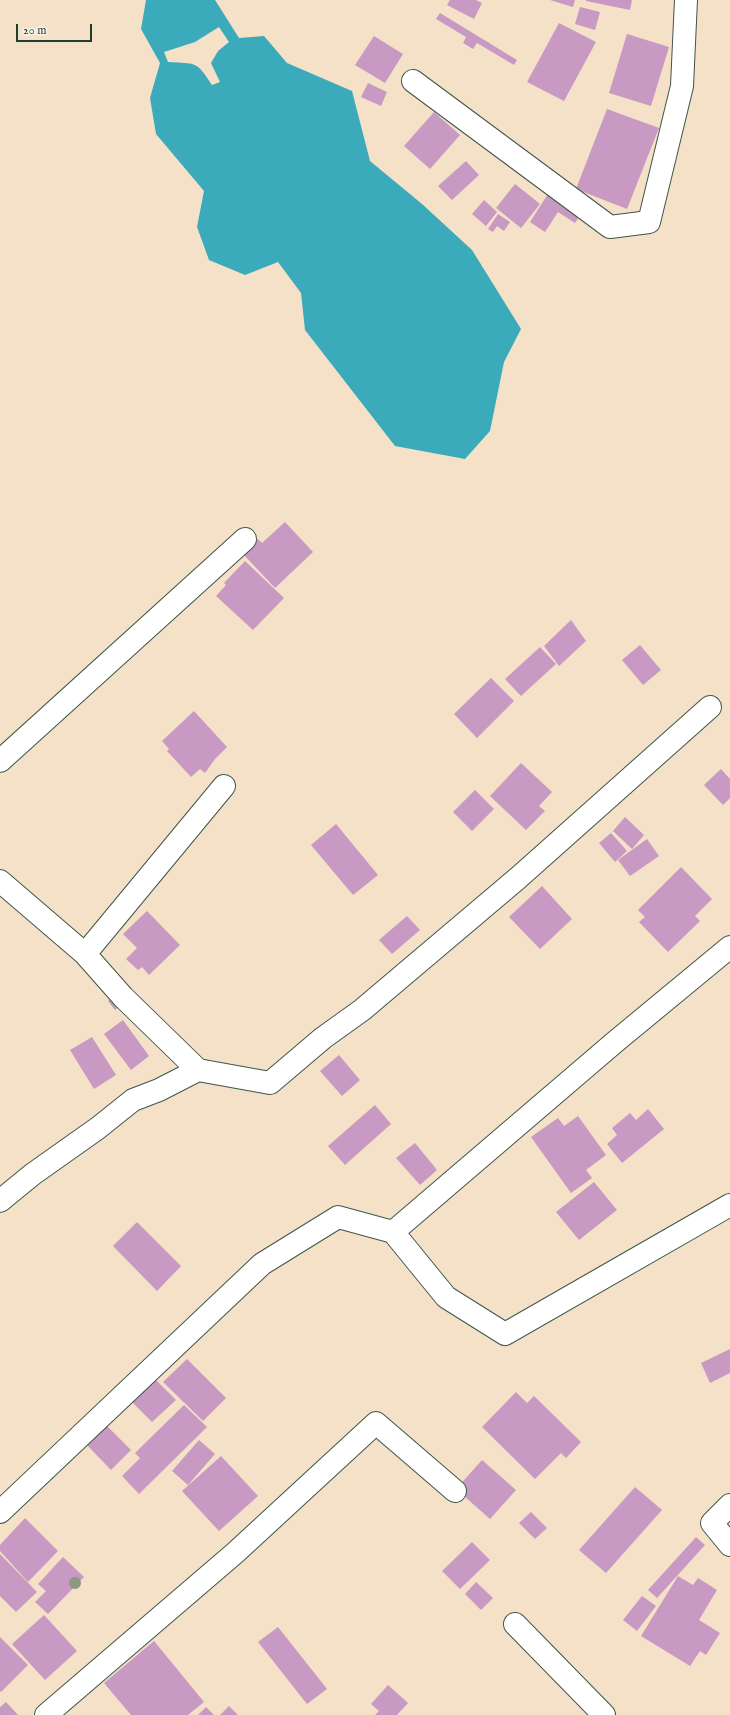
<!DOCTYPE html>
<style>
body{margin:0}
#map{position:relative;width:730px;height:1715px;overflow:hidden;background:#f4e1c7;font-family:"IM FELL English",serif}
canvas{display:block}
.scale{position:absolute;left:16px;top:24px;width:76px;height:18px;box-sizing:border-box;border:2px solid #1f3d34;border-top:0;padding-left:5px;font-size:12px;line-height:14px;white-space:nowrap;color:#1f3d34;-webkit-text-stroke:3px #f7f3e8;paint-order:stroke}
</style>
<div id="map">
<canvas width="730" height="1715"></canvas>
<div class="scale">20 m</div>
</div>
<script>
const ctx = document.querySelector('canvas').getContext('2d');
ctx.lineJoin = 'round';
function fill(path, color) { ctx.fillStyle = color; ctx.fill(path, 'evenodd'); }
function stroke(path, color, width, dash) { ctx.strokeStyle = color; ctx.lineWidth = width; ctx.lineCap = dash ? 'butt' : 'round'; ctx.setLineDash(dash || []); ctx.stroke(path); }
const water = new Path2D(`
 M146 0H215L239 38 264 36 287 63 352 91 370 161 422 204 472 250 521 329 504 362 490 431 465 459 395 446 305 330 301 293 278 262 245 275 209 260 197 227 204 191 156 134 150 98 160 63 141 29ZM219 27 229 42 218 51 211 63 220 82 212 85C196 60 196 64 168 62L164 52 195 42Z`);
const building = new Path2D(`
 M450 0H476L482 3 474 19 447 5Z
 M550 0H575L573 7Z
 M586 0H632L630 10 586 1Z
 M580 7 600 12 595 30 575 24Z
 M440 13 517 60 514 65 477 43 473 49 463 43 466 37 436 19Z
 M559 23 596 42 564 101 527 82Z
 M627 34 669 47 651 106 609 93Z
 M374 36 403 54 385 83 355 65Z
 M368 83 387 92 381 106 361 97Z
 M607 109 659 128 627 209 576 189Z
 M434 112 460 135 430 169 404 146Z
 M466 161 479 175 452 200 438 186Z
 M515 184 540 204 521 228 496 208Z
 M551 189 584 209 575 223 558 212 545 232 530 222Z
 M484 200 497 212 486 226 472 214Z
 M498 214 510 222 504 231 497 226 493 232 488 229Z
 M285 522 313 552 275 588 243 554 258 539 262 543Z
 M245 561 284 598 253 630 216 596 226 585 224 583Z
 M571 620 586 641 559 666 544 646Z
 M640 645 661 670 643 685 622 660Z
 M540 647 556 664 521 696 505 679Z
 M491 678 514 701 477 738 454 714Z
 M194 711 227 747 215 759 205 773 200 769 191 777 167 751 169 749 162 741Z
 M521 763 552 792 539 806 545 811 526 830 490 796Z
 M721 769 730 779V798L723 805 704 785Z
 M475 790 494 809 472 831 453 812Z
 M625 817 644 835 632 849 613 831Z
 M336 824 378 875 353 895 311 845Z
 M611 833 627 851 615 862 599 843Z
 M647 839 659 856 630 876 618 860Z
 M681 867 712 899 695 916 700 921 668 952 639 922 645 917 638 910Z
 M542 886 572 919 540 949 509 917Z
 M147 911 180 945 149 975 142 967 138 970 126 959 137 948 123 934Z
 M407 916 420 930 392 954 379 940Z
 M116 995 123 1004 115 1010 108 1001Z
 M123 1020 149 1056 131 1070 104 1034Z
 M92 1037 116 1075 94 1089 70 1050Z
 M339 1055 360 1080 342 1096 320 1071Z
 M375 1105 391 1124 345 1165 328 1146Z
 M648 1109 664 1129 622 1163 607 1144 617 1135 612 1128 630 1113 636 1120Z
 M578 1116 606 1155 586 1170 592 1178 571 1193 531 1137 558 1118 564 1126Z
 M415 1143 437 1170 420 1185 396 1158Z
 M594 1182 617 1210 579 1240 556 1212Z
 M137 1222 181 1266 157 1291 113 1246Z
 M730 1349V1373L710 1383 701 1363Z
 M187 1359 226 1398 203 1421 163 1382Z
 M155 1379 176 1400 152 1422 132 1402Z
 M516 1392 527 1403 534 1396 581 1442 566 1458 561 1453 535 1479 482 1427Z
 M184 1405 207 1427 139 1494 122 1476 140 1458 135 1453Z
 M104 1423 131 1450 111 1470 84 1442Z
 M199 1440 215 1454 188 1485 172 1471Z
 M221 1456 258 1496 219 1531 182 1491Z
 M482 1460 516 1490 490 1519 456 1489Z
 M635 1487 662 1510 606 1573 579 1550Z
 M531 1512 547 1528 535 1539 519 1523Z
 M25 1518 58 1551 28 1582 0 1551V1545Z
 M696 1537 705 1545 657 1598 648 1590Z
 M472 1542 490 1560 460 1589 442 1571Z
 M0 1554 37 1592 16 1612 0 1596Z
 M63 1557 84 1577 48 1614 35 1602 46 1591 38 1584Z
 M678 1576 693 1585 698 1578 717 1590 699 1620 720 1633 706 1655 700 1651 690 1666 641 1636Z
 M476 1582 493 1598 481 1610 465 1594Z
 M642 1596 656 1606 637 1631 623 1620Z
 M44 1615 77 1651 45 1680 12 1644Z
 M278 1627 327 1689 307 1704 258 1642Z
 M0 1637 28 1665 1 1692 0 1691Z
 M154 1641 204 1702 188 1715H131L104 1683Z
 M388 1685 408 1703 397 1715H375L379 1711 371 1704Z
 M6 1702 18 1715H0V1707Z
 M229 1706 238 1715H220Z
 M206 1707 214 1715H198Z`);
const minor = new Path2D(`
 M413 81 610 227 649 222 682 86 686 0
 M0 761 245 539
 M0 881 85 954
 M198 1070 123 997 85 954 224 786
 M0 1201 33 1174 98 1128 133 1100 159 1090 198 1070 270 1083 323 1038 362 1010 518 878 710 707
 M393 1232 615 1042 730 947
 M730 1505 712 1523 730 1545
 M0 1512 262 1264 338 1217 393 1232 446 1297 505 1334 730 1205
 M515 1624 604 1715
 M46 1715 235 1553 376 1423 455 1491`);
const trees = [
 [75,1583]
];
fill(water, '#3baaba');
fill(building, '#c799c3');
stroke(minor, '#3f564a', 24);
stroke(minor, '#fff', 22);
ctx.fillStyle = '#8b9882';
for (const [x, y] of trees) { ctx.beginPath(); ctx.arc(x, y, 6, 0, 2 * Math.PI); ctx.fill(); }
</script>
